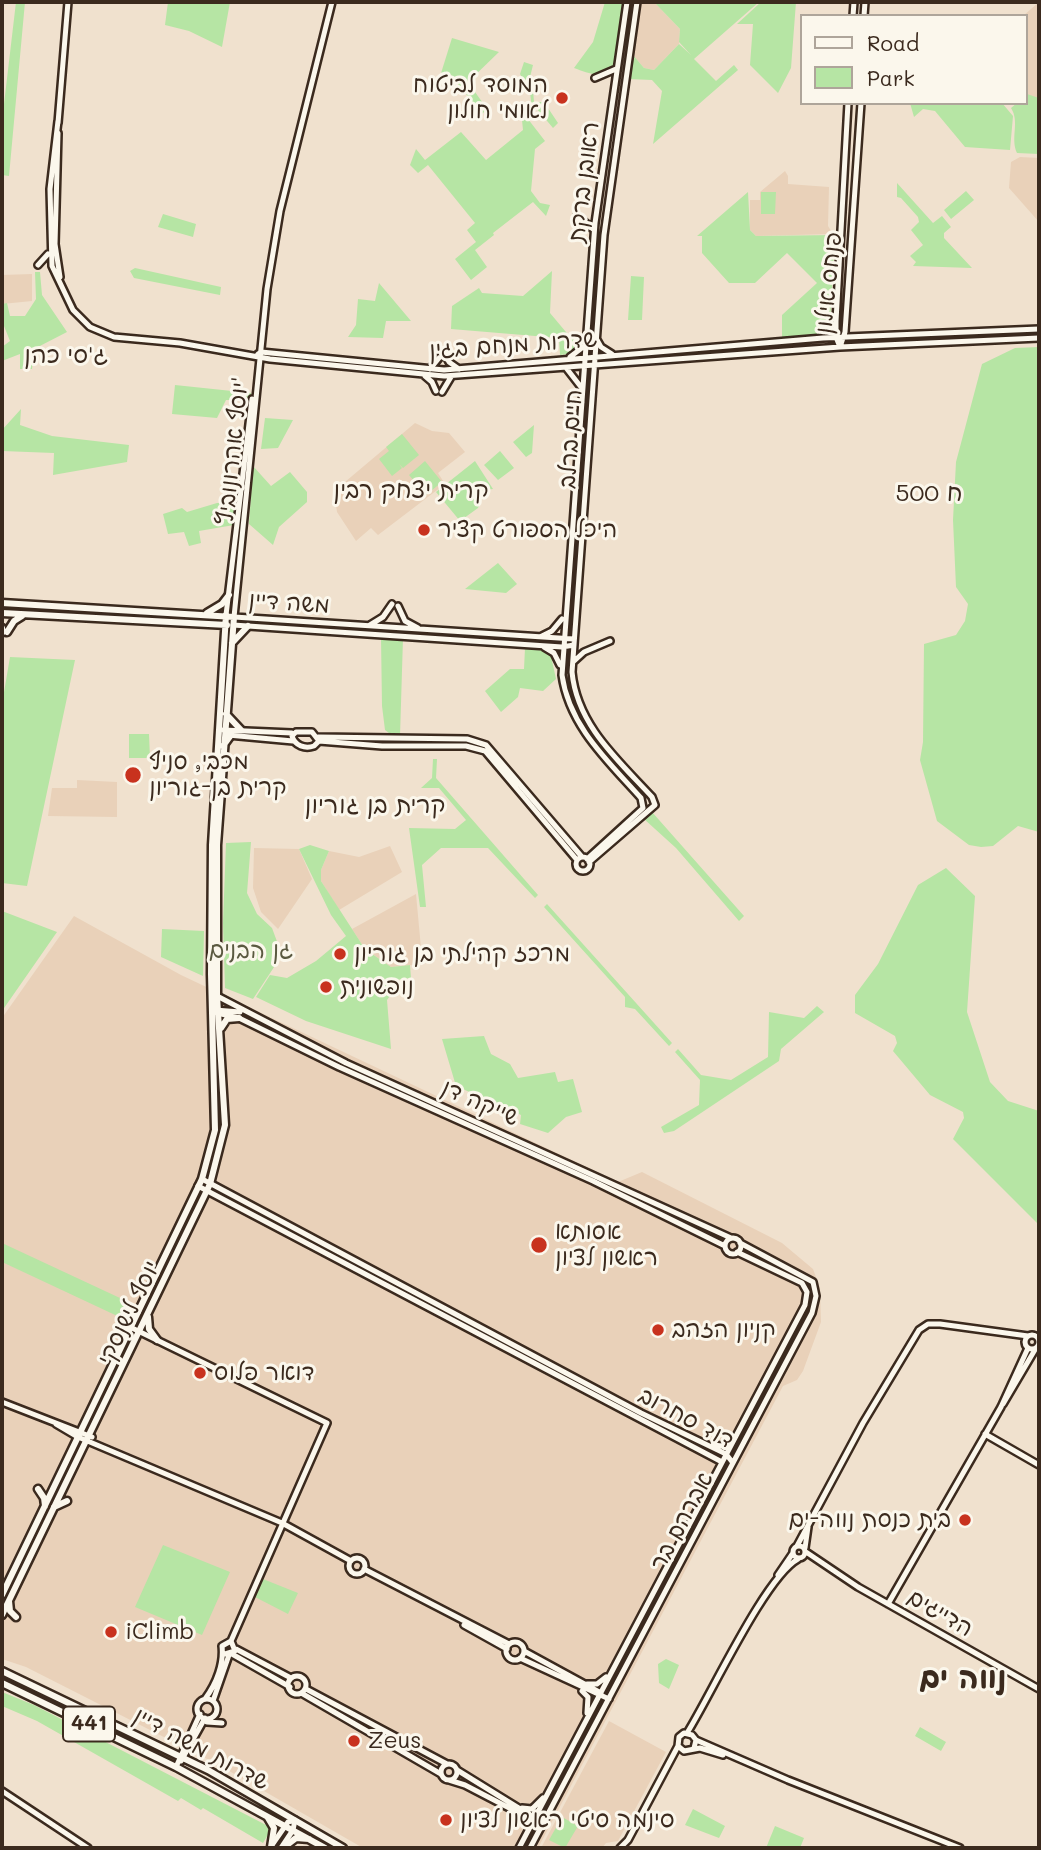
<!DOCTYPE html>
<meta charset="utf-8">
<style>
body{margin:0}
#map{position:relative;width:1041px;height:1850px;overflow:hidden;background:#f0e1ce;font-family:Mali,sans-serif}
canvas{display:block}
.frame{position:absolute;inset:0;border:4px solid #3b2a1e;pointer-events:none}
.legend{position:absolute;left:800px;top:14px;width:228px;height:91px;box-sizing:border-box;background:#fbf7ec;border:2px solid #aea59a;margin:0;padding:9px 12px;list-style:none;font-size:21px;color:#3b2a1e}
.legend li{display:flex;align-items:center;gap:14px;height:35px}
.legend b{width:35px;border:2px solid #aea59a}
</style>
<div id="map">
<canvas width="1041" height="1850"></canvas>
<div class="frame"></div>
<ul class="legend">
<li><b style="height:9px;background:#fbf7ec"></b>Road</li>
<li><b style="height:19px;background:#b6e5a4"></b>Park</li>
</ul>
</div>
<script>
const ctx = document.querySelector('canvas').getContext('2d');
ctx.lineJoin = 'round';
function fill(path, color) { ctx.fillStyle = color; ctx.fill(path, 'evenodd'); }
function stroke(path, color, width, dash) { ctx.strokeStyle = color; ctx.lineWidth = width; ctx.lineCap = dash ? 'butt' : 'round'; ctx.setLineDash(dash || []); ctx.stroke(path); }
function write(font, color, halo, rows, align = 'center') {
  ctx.font = font + ' Mali,"Playpen Sans Hebrew",sans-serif'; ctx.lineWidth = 6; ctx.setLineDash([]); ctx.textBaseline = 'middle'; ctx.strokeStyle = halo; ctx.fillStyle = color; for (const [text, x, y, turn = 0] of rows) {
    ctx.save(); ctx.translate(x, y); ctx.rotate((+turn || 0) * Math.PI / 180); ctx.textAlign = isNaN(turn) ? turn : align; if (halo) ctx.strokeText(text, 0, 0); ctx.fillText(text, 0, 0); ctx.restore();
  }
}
const built = new Path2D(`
 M641 2H654L680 29 679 44 654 70 644 68 633 55Z
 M1039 2V98L1025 96 1023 16Z
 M1020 157 1039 158V222L1009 188 1011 162Z
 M785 171 788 176V184L829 187 828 226 833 234 756 236 750 230V200H760V192Z
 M32 274V301L2 304V275Z
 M415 423 432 431 449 433 465 452 438 473 445 484 378 535 371 528 356 541 337 512 335 497 339 487Z
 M77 780 117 782V817L48 816 52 788H77Z
 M390 846 402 872 339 910 321 881V870L329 851 359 857Z
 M254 848 299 849 312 879 278 929 261 912 253 888Z
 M416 894 422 959 413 965 391 967 365 949 352 929Z
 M74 916 181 975 618 1182 642 1172 782 1243 813 1269 820 1288 821 1322 803 1371 797 1380 783 1386 538 1848H363L217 1764 26 1667 2 1659V1018Z
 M609 1721 666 1752 618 1841 606 1843 602 1848H541Z`);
const green = new Path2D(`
 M16 2H25L9 176 2 175V121Z
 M168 2H230L222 47 189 31 165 25Z
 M605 2H623L614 66C603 80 588 73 574 68L593 42Z
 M654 2H759L694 59 716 81 734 65 738 70 653 144 662 91 652 80 628 79 633 55 644 68 654 70 679 44 691 55 679 42 680 29Z
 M761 2H796L791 68 778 93 750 65 753 24H737Z
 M452 38 499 52 468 82 487 109 482 114 451 75 437 86Z
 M524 62 533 65 530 77 532 78 534 102H544L558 123 553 128 537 109H532L530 92 520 74Z
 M1027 94 1039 98V154L1017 153C1010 138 1020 122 1011 108L1017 103H1025Z
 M910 103H1002L1013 116 1010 150 965 147 935 111 923 109 914 117Z
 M521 110 545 141 535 149 531 191 540 203 550 205 546 216 533 202 493 233 494 235 475 250 487 267 471 280 455 259 476 242 467 230 475 223 428 165 418 173 410 165 416 149 425 160 461 132 486 160 523 130Z
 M897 183 933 223 942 216 951 227 944 233V238L972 268 913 266 916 262 910 256 923 245 911 230 919 222 918 217 901 198 897 197Z
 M966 191 974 200 951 219 944 210Z
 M748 192 750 230 756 236 835 235 830 324 823 335 782 338V315L817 283 787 253 755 283H729L702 253V236H697Z
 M761 192H776L775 214H761Z
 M163 214 196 224 193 237 158 227Z
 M135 268 221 287 220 295 134 278 130 271Z
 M552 271 550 313 571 338 581 339C578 351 572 354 560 355L559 338 451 329 452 306 479 288 482 293 523 296Z
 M35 272H40L42 295 67 332 34 349 32 369H20V354L2 361V347L10 341 2 321V304L7 303 10 316H25L36 299Z
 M631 276 644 277 642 320H628Z
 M379 283 411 321H386L383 338 348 337 356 325 358 299 375 301Z
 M1039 347V832L1018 826 993 846 981 847 969 845 937 821 920 760 923 742 924 644 956 635 965 621 968 604 956 587 953 520 956 462 982 364 1015 348Z
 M175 385 251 393 250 400H226L217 418 172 414Z
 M21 409 20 425 52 436 129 445 127 462 53 475 54 453 2 451V430Z
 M265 418 293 420 278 448 261 449Z
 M534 425 532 453 526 457 513 442Z
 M402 434 419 455 403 468 399 464 402 468 392 476 379 459 389 451 386 447Z
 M500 451 514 468 498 480 484 465Z
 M425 461 442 482 426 495 409 475Z
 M475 461 493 489 485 490 478 508 460 521 436 492Z
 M253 466 271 486 290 472 307 492V502L279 527 273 545 249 524Z
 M236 502 234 525 199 531 201 543 189 546 184 532 168 534 163 514 182 508 187 512 217 503Z
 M498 563 517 584 506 593 465 589Z
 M381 637 403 638 400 736H393L385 730 382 706Z
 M525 648 542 650 551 656 556 679 543 691 520 688 518 697 501 712 485 691 510 669H524Z
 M10 657 75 660 27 886 2 883V704Z
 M129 734H149L150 758H129Z
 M433 759H437L436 778 538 895 535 898 488 848H441L422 865 426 907H420L409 828 455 829 466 820 439 788H421L432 778Z
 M652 812 744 916 739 921 676 848 644 819Z
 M251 842 247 893 257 914 272 928 282 955 253 999 225 988 223 923 226 843Z
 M310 845 329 851 321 870V881L365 949 391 967 410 965 411 978 389 981 390 996 387 1000 391 1049 306 1021 256 997 270 975 287 978 316 961 346 936 331 915 299 849Z
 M946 868 975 896 967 1012 990 1082 1008 1101 1039 1111V1225L953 1139 964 1118 963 1112 930 1095 893 1051 897 1043 895 1036 855 1013V995L878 964 918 885Z
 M547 904 672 1043 669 1046 635 1009 625 1007V997L544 907Z
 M2 911 57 932 2 1011Z
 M162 929 204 931 203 976 161 957Z
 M817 1006 824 1012 781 1049 779 1061 674 1131 664 1133 661 1127 699 1105 700 1080 675 1052 678 1049 701 1075 731 1080 768 1057 769 1012 804 1018Z
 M484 1036 491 1054 510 1064 518 1078 555 1072 558 1082 573 1079 582 1112 566 1117 548 1133 520 1124 521 1115 456 1086 442 1039Z
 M2 1243 135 1305 128 1321 2 1262Z
 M163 1545 230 1572 202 1635 135 1607Z
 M263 1579 298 1593 288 1614 255 1597Z
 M666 1659 679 1665 669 1689 659 1683 658 1664Z
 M2 1692 34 1705 268 1826 269 1833 263 1843 203 1808 201 1810 181 1798 178 1801 37 1721 2 1706Z
 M920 1727 946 1742 941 1751 915 1736Z
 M693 1809 725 1826 719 1838 685 1825Z
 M562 1817 578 1826 565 1848 549 1840Z
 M775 1826 804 1838 800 1848H766Z`);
const minor = new Path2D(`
 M853 16 854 2
 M864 16 865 2
 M595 78 616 69
 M58 121 50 189 52 266 73 310 90 327 114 337 180 343 270 359 444 376 840 347 1039 338
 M58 123 68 2
 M58 133 55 244 60 277
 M577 216 593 229
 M38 265 48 254
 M267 289 234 617 574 639
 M267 289 280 211 332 2
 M597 340 601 347 612 354
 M840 347 845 332 861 103
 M840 347 836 337V321L848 103
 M258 354 261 352 444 370 823 338 1039 329
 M445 354 449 362 459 369
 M570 357 587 344
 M430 369 439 358
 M567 369 581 387
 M425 376 432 382 436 391
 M442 392 451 377
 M398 606 405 621 418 628
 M226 615 252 399
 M233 625 562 647 574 645
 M370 625 383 617 392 604
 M540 637 552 631 562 619
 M544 647 554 653 560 665
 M573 662 584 652 610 641
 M223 730 292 733
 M296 732H312L319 741 314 746C305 749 295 746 292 736Z
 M228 735 293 741
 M318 737 467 739 486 745 582 857
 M319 741 382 746H466L485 751 577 860
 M576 864a7 7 0 1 1 14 0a7 7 0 1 1-14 0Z
 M587 859 643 808 641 798C608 761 569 726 562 675L595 223 627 2
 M589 862 655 805 652 797C618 760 577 725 572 672L604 235 637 2
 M217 996 346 1063 731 1238
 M215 1010 240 1012
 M217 1013 239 1018 339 1067 593 1181 725 1246
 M202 1179 641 1413 726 1454 733 1463
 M198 1186 722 1462
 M725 1246a8 8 0 1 1 16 0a8 8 0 1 1-16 0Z
 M130 1327 327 1423 231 1641
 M1025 1342a7 7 0 1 1 14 0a7 7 0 1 1-14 0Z
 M2 1402 92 1437
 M1003 1404 1036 1348
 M56 1424 78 1437 282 1523 351 1561
 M985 1434 1039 1465
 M713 1445 722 1446 732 1439
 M793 1552a6 6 0 1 1 12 0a6 6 0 1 1-12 0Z
 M797 1546 863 1423 919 1330 928 1324H940L1028 1336
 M805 1548 808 1527
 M806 1552 858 1587 1039 1689
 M349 1566a8 8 0 1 1 16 0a8 8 0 1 1-16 0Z
 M364 1569 509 1644
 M778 1575 793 1553
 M888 1604 1001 1407 1028 1348
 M464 1625 507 1649
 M506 1651a9 9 0 1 1 18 0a9 9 0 1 1-18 0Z
 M236 1649 289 1677
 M524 1651 601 1693
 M232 1654 290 1687
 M520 1658 609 1699
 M288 1685a9 9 0 1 1 18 0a9 9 0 1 1-18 0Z
 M587 1684H597L606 1677
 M306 1689 447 1764
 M582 1691 588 1697 587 1713
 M303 1694 441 1774
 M205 1699C217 1683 224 1663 222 1646L231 1641 235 1651 225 1654
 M197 1709a10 10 0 1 1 20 0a10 10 0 1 1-20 0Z
 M213 1701 229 1655
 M207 1722 222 1723
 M687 1733C711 1695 765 1577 798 1559
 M696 1740 788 1780 960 1848
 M694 1748 696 1740 692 1735 684 1733 679 1737 678 1746 684 1751 700 1748 723 1755
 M181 1761 205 1718
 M441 1772a8 8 0 1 1 16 0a8 8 0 1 1-16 0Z
 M176 1767 200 1714
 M457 1770 538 1820
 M449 1780 465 1785 542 1825
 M2 1791 88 1848
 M522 1808 532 1809 543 1798
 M272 1845 288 1822 295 1820
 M281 1848 293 1830 295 1820
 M519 1848 805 1305 807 1292 802 1283 737 1252
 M530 1848 812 1313 816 1296 813 1282 740 1243
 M620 1848 628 1840 678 1746`);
const major = new Path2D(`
 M2 603 234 617 217 845V996L225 1125 210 1184 2 1615
 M2 613 227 625
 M207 613 222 604 229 595
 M2 628 3 632
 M7 632 14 621 22 616
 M232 643 248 626
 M226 714 241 730
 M223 746 231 735
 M221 1028 227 1019 239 1018
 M148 1317 149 1329 157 1340
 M38 1489 44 1498 45 1506
 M54 1507 67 1501
 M2 1595 202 1179 215 1130 211 974 212 845 226 615
 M9 1601 10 1611 16 1617
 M2 1671 208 1770 343 1848
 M2 1683 176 1767 325 1848
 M268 1818 274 1828 271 1847
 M283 1848 296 1838 309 1839`);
const markers = [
 [562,98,7,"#c8321e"],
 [424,530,7,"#c8321e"],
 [133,775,9,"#c8321e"],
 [340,954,7,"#c8321e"],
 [326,987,7,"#c8321e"],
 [539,1245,9,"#c8321e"],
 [658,1330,7,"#c8321e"],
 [200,1373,7,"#c8321e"],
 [965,1520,7,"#c8321e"],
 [111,1632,7,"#c8321e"],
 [354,1741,7,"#c8321e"],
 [446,1820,7,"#c8321e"]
];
const shields = [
 [89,1724,52]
];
const shieldNames = [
 ["441",89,1724]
];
const poiNames = [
 ["המוסד לביטוח",548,85,"right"],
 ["לאומי חולון",548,111,"right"],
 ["היכל הספורט קציר",438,530],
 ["מכבי, סניף",149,762],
 ["קרית בן-גוריון",149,788],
 ["מרכז קהילתי בן גוריון",354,954],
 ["נופשונית",340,987],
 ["אסותא",555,1232],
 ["ראשון לציון",555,1258],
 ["קניון הזהב",672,1330],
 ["דואר פלוס",214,1373],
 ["בית כנסת נווה-ים",951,1520,"right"],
 ["iClimb",125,1632],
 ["Zeus",368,1741],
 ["סינמה סיטי ראשון לציון",460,1820]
];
const streetNames = [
 ["ראובן ברקת",584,182,-83],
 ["פנחס אילון",829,283,-84],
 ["שדרות מנחם בגין",513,345,-4],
 ["חיים ברלב",571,439,-86],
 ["יוסף אהרונוביץ'",233,451,-84],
 ["משה דיין",289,603,4],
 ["שייקה דן",480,1103,24],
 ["יוסף לישנסקי",129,1313,-64],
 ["דוד סחרוב",686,1418,28],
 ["אברהם בר",682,1521,-62],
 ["הדייגים",940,1613,30],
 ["שדרות משה דיין",201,1749,28]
];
const parkNames = [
 ["גן הבנים",251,951]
];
const neighbourhoodNames = [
 ["ג'סי כהן",66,356],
 ["קרית יצחק רבין",411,491],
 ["ח 500",929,494],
 ["קרית בן גוריון",375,806]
];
const districtNames = [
 ["נווה ים",963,1679]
];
fill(built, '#e9d1b9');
fill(green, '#b6e5a4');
stroke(minor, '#3b2a1e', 10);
stroke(major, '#3b2a1e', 11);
stroke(minor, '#fbf7ec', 5);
stroke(major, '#fbf7ec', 6);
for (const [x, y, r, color] of markers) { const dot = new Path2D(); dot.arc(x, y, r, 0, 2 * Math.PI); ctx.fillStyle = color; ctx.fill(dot); stroke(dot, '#fbf7ec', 2.5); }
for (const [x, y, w] of shields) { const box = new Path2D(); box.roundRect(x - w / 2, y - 17.5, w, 35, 5); ctx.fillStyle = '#fbf7ec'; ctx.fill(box); stroke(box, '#3b2a1e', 2); }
write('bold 21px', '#3b2a1e', null, shieldNames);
write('23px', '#3b2a1e', '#fbf7ec', poiNames, 'left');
write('23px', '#3b2a1e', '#fbf7ec', streetNames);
write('23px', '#5a5940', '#fbf7ec', parkNames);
write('24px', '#3b2a1e', '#fbf7ec', neighbourhoodNames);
write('bold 30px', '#3b2a1e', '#fbf7ec', districtNames);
</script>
